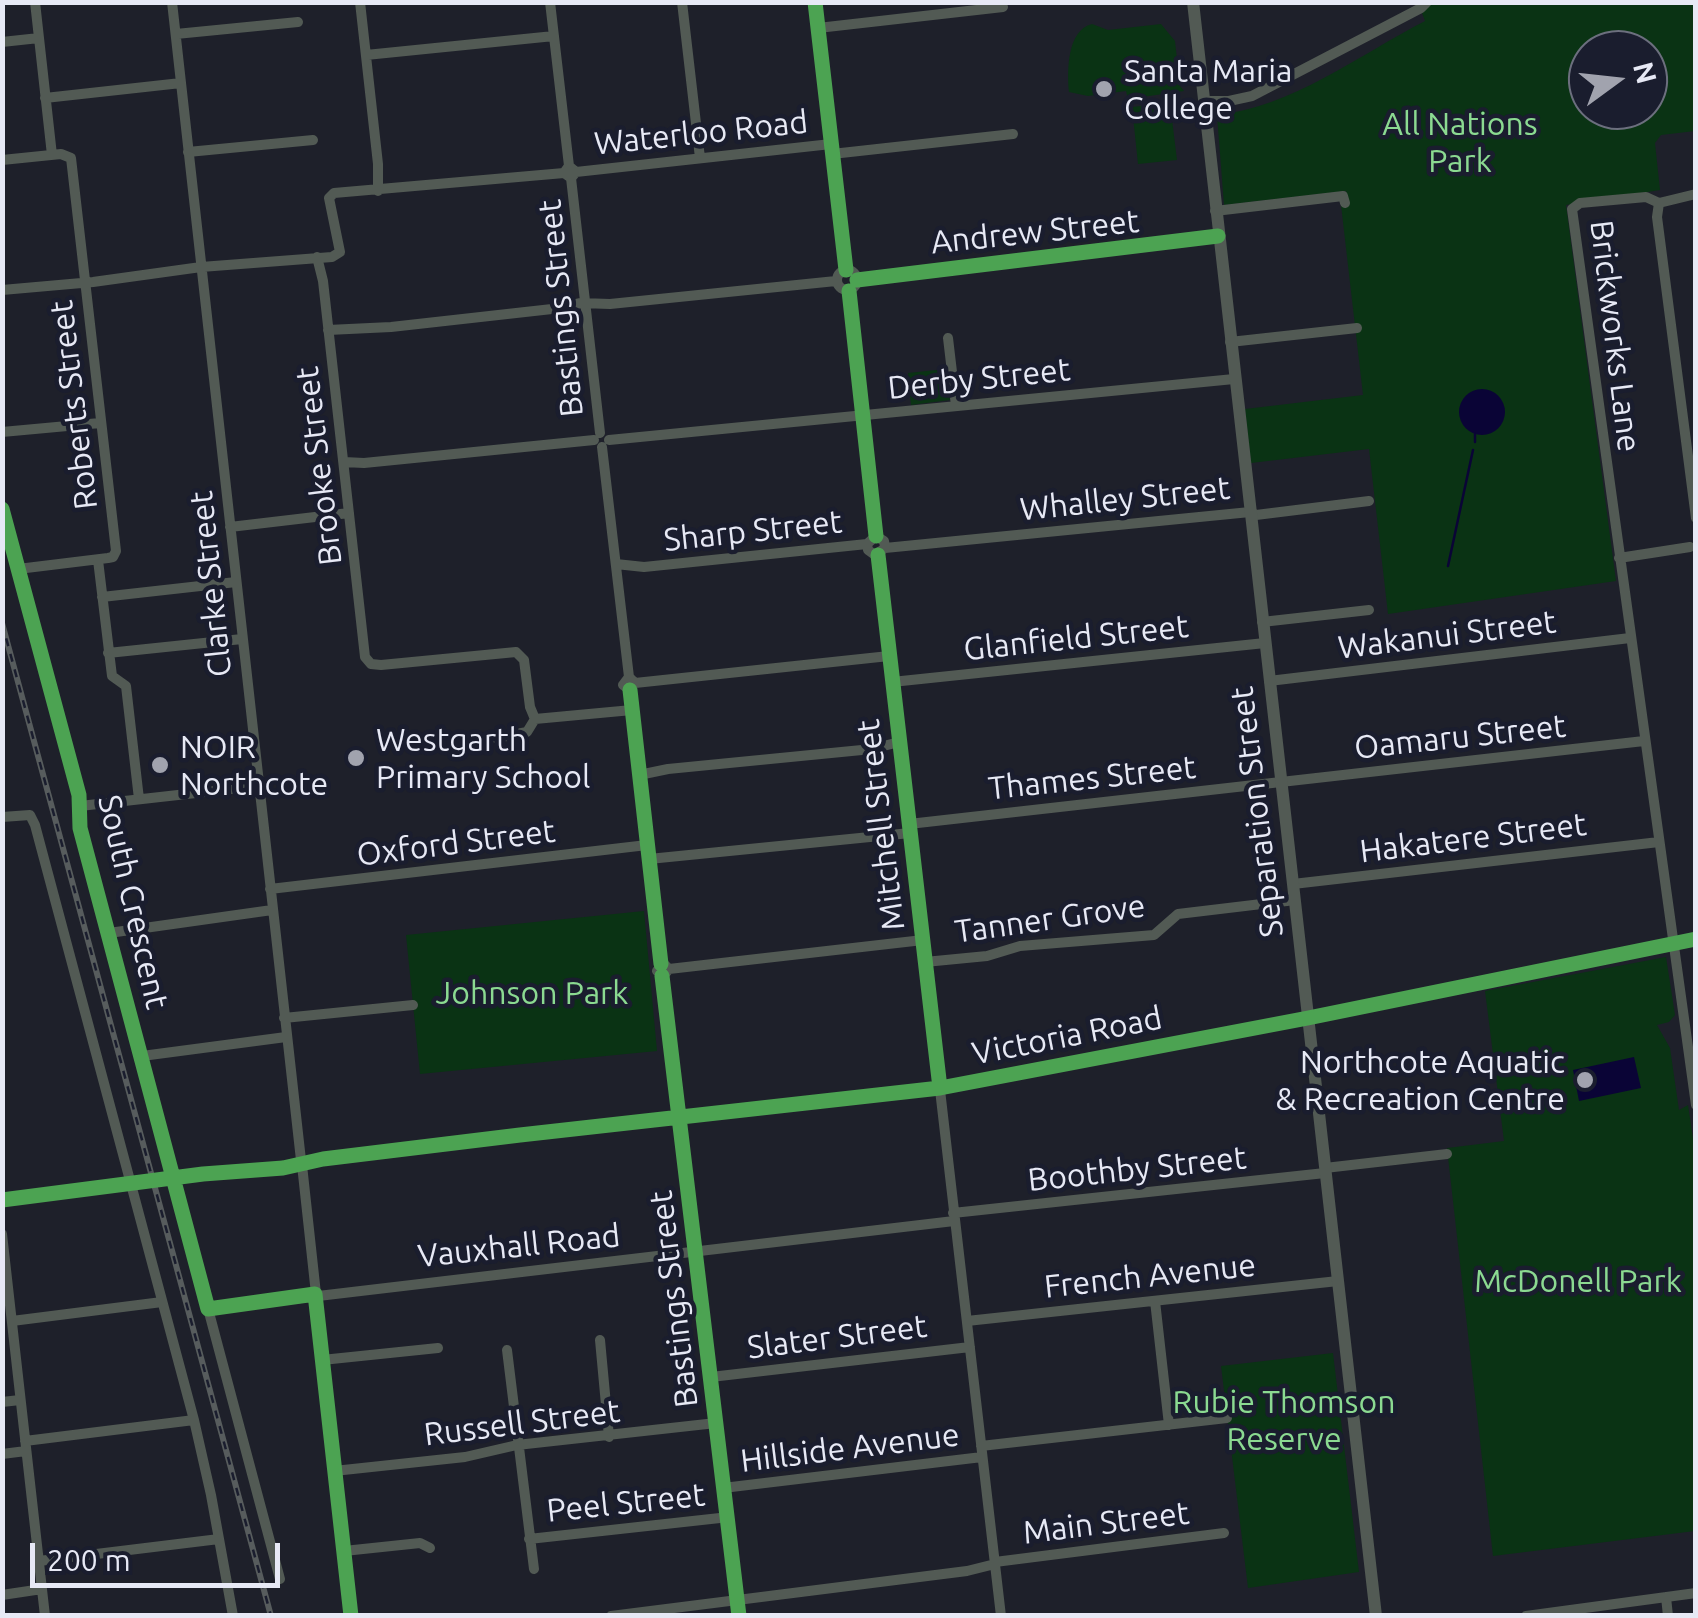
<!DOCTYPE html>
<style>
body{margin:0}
#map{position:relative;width:1698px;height:1618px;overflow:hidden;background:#1e202a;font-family:Ubuntu,sans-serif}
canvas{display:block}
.frame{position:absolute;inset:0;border:5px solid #e7e9f5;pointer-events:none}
.north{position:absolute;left:1568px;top:30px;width:100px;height:100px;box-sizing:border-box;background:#1a1d2e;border:2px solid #6c6f7e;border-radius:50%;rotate:75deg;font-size:28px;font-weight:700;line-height:40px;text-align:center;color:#e7e9f5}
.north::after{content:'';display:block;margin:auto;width:35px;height:45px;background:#a1a3ae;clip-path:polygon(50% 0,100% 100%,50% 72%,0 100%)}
.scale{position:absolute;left:30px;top:1543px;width:250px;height:45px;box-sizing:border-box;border:5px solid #e7e9f5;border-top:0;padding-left:12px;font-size:30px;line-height:35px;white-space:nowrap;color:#e7e9f5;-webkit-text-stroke:8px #1a1d2e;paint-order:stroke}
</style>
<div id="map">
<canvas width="1698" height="1618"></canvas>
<div class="frame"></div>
<div class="north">N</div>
<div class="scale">200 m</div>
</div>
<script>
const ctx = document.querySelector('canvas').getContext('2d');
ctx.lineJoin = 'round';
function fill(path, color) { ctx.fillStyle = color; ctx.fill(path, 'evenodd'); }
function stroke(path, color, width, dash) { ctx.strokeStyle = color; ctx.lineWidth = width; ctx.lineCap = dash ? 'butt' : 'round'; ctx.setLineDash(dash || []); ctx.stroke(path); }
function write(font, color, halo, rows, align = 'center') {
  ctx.font = font + ' Ubuntu,sans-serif'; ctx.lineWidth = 9; ctx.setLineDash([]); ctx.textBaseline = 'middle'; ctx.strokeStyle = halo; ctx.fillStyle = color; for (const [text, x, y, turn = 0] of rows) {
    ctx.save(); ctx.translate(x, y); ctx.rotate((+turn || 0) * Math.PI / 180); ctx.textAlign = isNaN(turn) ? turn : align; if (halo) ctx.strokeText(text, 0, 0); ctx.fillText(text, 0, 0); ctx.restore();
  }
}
const green = new Path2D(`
 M1431 3H1695V131L1661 135 1655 143 1660 190 1566 205 1616 581 1388 614 1369 449 1251 463 1245 409 1363 395 1341 205 1348 203 1346 191 1224 205 1217 115C1292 107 1359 55 1425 21L1422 13ZM1588 50H1648V110H1588Z
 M1092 24 1108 30 1161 24 1175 41 1180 86 1184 91 1128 99 1126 91 1088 96 1069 92C1067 71 1067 30 1092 24Z
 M1170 103 1177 160 1138 164 1132 107Z
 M946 369 950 400 911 405 908 373Z
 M644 911 657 1051 420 1074 406 935Z
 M1666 957 1675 1015 1669 1022 1657 1025 1670 1048 1679 1110 1688 1105 1695 1152V1531L1493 1556 1447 1148 1504 1141 1485 991Z
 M1333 1353 1359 1572 1248 1588 1221 1366Z`);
const water = new Path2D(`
 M1459 412a23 23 0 1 1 46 0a23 23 0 1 1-46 0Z
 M1634 1057 1641 1088 1579 1101 1573 1070Z`);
const stream = new Path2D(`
 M1475 442V434
 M1448 566 1473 450`);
const minor = new Path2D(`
 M35 2 52 155
 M172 2 301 1160
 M360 2 378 164V191
 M550 2 569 166
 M682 2 700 158
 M815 2 846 270
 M818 28 1003 7
 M176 34 298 22
 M2 42 39 38
 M366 55 554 36
 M45 98 181 83
 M1203 101H1229L1252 96 1421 8 1427 2
 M188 152 313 140
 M832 154 1013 134
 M2 160 61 154 71 158 116 551 113 557 108 558 18 569
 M576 172 831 144
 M571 178 600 433
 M1659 203 1646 197 1580 203 1572 209 1696 1105
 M1659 203 1657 217 1696 518
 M1659 203 1696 194
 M1215 211 1343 196 1345 203
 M317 257 323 281 365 657 371 664 381 665 516 652 524 660 530 707 535 719
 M837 280a10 10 0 1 1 20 0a10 10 0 1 1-20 0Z
 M857 280 1218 236
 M2 290 93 282 201 267 332 257 340 252 329 198 334 193 564 173 569 166 576 172 571 178 564 173
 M849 291 876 536
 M328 330 391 327 552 309 581 303 610 304 836 281
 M948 338 956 406
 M1230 342 1357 328
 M2 432 100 423
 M609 440 1234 379
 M602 447 629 677 635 683 630 690 623 685 629 677
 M344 462 364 463 594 440
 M2 509 79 795 80 828 280 1579
 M230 527 349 513
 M885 548 1250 512 1256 515 1369 501
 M878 555 1001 1616
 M1619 558 1690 547
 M98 560 112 676 126 686 139 799
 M616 564 644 567 867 544 876 536 884 541 885 548 875 555 868 550 867 544
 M102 597 236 582
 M1262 622 1369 610
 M108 653 242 639
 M1269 681 1630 638
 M892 682 1265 643
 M635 683 889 656
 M630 690 661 964
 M535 719 632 710
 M496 738 527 732 535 719
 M639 775 668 769 872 749 899 742
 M80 806 258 786
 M2 817 30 815 35 825 194 1420 211 1495 233 1616
 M909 824 1644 741
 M649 859 910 833
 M1293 884 1659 842
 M270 889 647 845
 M109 933 272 910
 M925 962 987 956 1020 946 1154 935 1178 914 1295 900
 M669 969 664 975 657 971 663 963 669 969 923 940
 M662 976 739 1616
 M284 1018 413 1005
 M142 1056 286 1037
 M302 1165 351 1616
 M1325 1168 1447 1154
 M953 1213 1325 1173
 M2 1234 45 1616
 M1155 1301 1169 1425
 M208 1309 954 1221
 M12 1321 162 1302
 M967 1321 1338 1281
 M600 1340 609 1437
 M507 1350 534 1569
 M322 1360 438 1348
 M711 1377 970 1347
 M2 1402 20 1400
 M25 1441 194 1420
 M981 1446 1227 1418
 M2 1454 26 1451
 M334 1471 465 1457 517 1445 716 1423
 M723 1488 982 1457
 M529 1539 729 1517
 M344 1551 420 1543 430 1548
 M39 1561 219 1539
 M995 1562 1224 1533
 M2 1595 42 1589
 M1666 1597 1668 1616
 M611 1616 967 1571 995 1564
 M1526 1616 1696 1593`);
const tertiary = new Path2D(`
 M1193 2 1376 1616
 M2 1200 203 1174 283 1168 323 1159 520 1135 940 1088 1308 1018 1696 939`);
const rail = new Path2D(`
 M2 623 271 1616`);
const cycleway = new Path2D(`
 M815 2 846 270
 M857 280 1218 236
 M849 291 876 536
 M2 509 79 795 80 828 208 1309 315 1294 351 1616
 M878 555 940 1088
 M630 690 661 964
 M662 976 739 1616
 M2 1200 203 1174 283 1168 323 1159 520 1135 940 1088 1308 1018 1696 939`);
const markers = [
 [1104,89,10,"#a1a3ae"],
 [356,758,10,"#a1a3ae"],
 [160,765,10,"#a1a3ae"],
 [1585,1080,10,"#a1a3ae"]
];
const poiNames = [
 ["Santa Maria",1124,71],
 ["College",1124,108],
 ["Westgarth",376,740],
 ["Primary School",376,777],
 ["NOIR",180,747],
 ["Northcote",180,784],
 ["Northcote Aquatic",1565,1062,"right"],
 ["& Recreation Centre",1565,1099,"right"]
];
const parkNames = [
 ["All Nations",1460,124],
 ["Park",1460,161],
 ["Johnson Park",532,993],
 ["McDonell Park",1578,1281],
 ["Rubie Thomson",1284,1402],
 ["Reserve",1284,1439]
];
const streetNames = [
 ["Waterloo Road",701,133,-6],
 ["Andrew Street",1035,232,-6],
 ["Bastings Street",561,308,-96],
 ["Brickworks Lane",1615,336,83],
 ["Derby Street",979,379,-6],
 ["Roberts Street",74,405,-97],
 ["Brooke Street",319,466,-97],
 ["Whalley Street",1125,499,-6],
 ["Sharp Street",753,531,-6],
 ["Clarke Street",211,584,-96],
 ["Wakanui Street",1447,635,-7],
 ["Glanfield Street",1076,638,-6],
 ["Oamaru Street",1460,737,-6],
 ["Thames Street",1092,778,-6],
 ["Separation Street",1257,812,-97],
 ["Mitchell Street",881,825,-97],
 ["Hakatere Street",1473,838,-7],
 ["Oxford Street",456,843,-7],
 ["South Crescent",133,902,77],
 ["Tanner Grove",1050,919,-8],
 ["Victoria Road",1067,1036,-11],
 ["Boothby Street",1137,1169,-6],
 ["Vauxhall Road",519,1246,-6],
 ["French Avenue",1150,1276,-6],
 ["Bastings Street",674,1299,-97],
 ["Slater Street",837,1337,-7],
 ["Russell Street",522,1423,-7],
 ["Hillside Avenue",850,1448,-7],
 ["Peel Street",626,1503,-6],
 ["Main Street",1106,1523,-7]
];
fill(green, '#0a3314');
fill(water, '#0a0436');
stroke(stream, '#0a0436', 2.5);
stroke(minor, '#525a54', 10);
stroke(tertiary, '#525a54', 12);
stroke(rail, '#575c5d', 6);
stroke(rail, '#1a1d2e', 2.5, [8]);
stroke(cycleway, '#4ca352', 15);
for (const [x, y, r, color] of markers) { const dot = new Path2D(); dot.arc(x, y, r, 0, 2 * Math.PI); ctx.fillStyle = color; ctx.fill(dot); stroke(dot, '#1a1d2e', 4); }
write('32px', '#e7e9f5', '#1a1d2e', poiNames, 'left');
write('32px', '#8bda91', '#1a1d2e', parkNames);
write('32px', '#e7e9f5', '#1a1d2e', streetNames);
</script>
